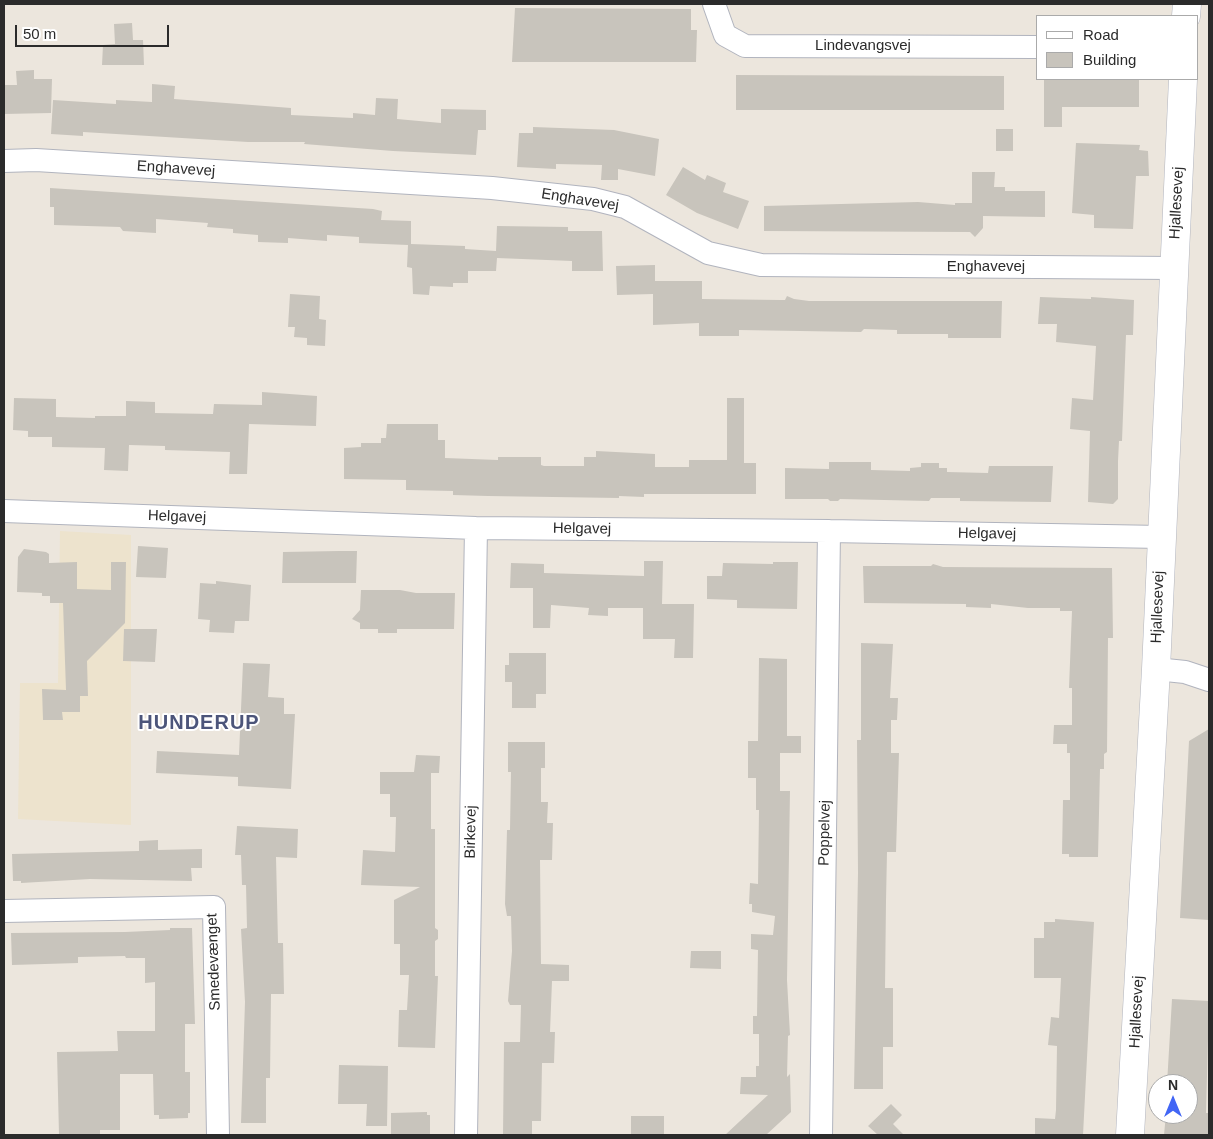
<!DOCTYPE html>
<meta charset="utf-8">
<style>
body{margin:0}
#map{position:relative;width:1213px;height:1139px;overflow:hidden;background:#ece6dd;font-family:Arial,sans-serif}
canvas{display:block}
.frame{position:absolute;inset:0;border:5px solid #2b2b2b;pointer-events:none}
.legend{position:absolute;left:1036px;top:15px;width:162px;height:65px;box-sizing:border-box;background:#fff;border:1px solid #aaa;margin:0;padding:6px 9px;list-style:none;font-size:15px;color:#2b2b2b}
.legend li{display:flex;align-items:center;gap:10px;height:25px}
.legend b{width:25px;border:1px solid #aaa}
.north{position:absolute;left:1148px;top:1074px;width:50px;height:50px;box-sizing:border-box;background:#fff;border:1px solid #aaa;border-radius:50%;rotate:0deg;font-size:14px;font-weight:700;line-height:20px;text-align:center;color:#2b2b2b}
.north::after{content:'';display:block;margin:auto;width:18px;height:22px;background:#4266f5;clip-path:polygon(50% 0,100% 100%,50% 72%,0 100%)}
.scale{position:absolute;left:15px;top:25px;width:154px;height:22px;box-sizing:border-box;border:2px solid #2b2b2b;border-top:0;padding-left:6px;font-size:15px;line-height:18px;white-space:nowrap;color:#2b2b2b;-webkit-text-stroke:4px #fff;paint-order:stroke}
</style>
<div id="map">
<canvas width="1213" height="1139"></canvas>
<div class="frame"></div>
<ul class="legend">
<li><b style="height:6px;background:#fff"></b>Road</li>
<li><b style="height:14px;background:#c8c4bc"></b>Building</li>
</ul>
<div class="north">N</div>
<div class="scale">50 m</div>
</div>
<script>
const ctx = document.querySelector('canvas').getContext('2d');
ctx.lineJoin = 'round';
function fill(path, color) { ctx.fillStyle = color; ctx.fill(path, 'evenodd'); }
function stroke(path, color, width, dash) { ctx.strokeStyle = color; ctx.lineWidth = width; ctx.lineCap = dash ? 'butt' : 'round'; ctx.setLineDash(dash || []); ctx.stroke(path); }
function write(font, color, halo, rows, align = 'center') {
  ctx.font = font + ' Arial,sans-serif'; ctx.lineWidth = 4; ctx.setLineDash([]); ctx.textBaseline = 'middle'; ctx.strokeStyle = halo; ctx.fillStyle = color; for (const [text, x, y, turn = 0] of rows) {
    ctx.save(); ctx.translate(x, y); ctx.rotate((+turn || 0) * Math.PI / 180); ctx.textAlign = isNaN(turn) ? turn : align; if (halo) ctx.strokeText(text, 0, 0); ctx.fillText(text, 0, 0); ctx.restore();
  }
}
const education = new Path2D(`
 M60 531 131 535V825L18 819 20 683H58Z`);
const building = new Path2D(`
 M515 8 691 9V30H697L696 62H512Z
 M132 23 133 40H143L144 65H102L103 45 115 44 114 24Z
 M34 70V79H52L51 113 4 114V85H17L16 71Z
 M736 75 1004 76V110H736Z
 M1044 79H1139V107H1062V127H1044Z
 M152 84 175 86 174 99 291 108V115L353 118V113L375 115 376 98 398 99 397 119 441 123V109L486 110V130H478L476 155 393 151 304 144 305 142H248L83 132V136L51 134 53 100 116 104V100L152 102Z
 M533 127 614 130 659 139 655 176 618 169V180H601L602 165 556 164V169L517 167 519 133H533Z
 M996 129H1013V151H996Z
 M1076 143 1140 145 1139 150 1148 151 1149 176H1136L1133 229 1094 228V215L1072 213Z
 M683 167 705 180 707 175 726 183 723 192 749 201 738 229 697 213 666 195Z
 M972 172H995L994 187H1005V191H1045V217L983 216V228L975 237 970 232 764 231V206L918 202 955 205V203H972Z
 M50 188 373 209 382 211 381 220 411 221V244L465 246V249L496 251 497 226 568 227V231H602L603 271H572V261L497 258 496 271H468V283H453V287L430 286 429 295 413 294 412 268 407 267 408 245 359 243V237L327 235V241L288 238V243L258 242V235L233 233V229L207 227 208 223 156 219V233L123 231 120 227 54 225V207H50Z
 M655 265V281H702V299L780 300H785L787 296 794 299 809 301H1002L1001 338H948V334H897V330L864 329 861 332 739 330V336H699V323L653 325V294L617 295 616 266Z
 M290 294 320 296 319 319 326 320 325 346 307 345V338L294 337 295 327H288Z
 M1040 297 1091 299V297L1134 300 1133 335H1126L1122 441H1119L1118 461V499L1113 504 1088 502 1090 431 1070 429 1072 398 1093 400 1096 346 1056 342 1057 324H1038Z
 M262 392 317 396 316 426 249 424 247 474H229L230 452 165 450V446L129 445 128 471 104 470 105 448 52 447V437H28V431L13 430 14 398 56 399V417L95 418V416H126V401L155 402V413L213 414 214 404 262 405Z
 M727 398H744V463H756V494H644V497L619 496V498L488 496 453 495V491L406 490V480L344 479V448L361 447V443H381V438H386L387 424H438V440H445V458L498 460V457H541V465L544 466H584V457H596V451L655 454V467H689V460H727Z
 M829 462H871V470L910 471V468L921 467V463H939V468H947V472L988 473 989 466H1053L1051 502 960 501V498H931L929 501 840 499 838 501H830L828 499H785V468L829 469Z
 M138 546 168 548 166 578 136 577Z
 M24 549 46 552 49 554V563L77 562V589L111 590V562H126L125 623 87 661 88 696H80V712H62L63 720H43L42 689 66 690 63 603H50V596H42V593L17 592 18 557Z
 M339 551H357L356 583H282L283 552Z
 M644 561H663L662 604H694L693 658H674L675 639H643V608H608V616L588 615 589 608 551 605 550 628H533V588H510L511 563 544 564V573L644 576Z
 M773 562H798L797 609 737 608V600L707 599V576H722L723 563 773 564Z
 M933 564 943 567 1112 568 1113 638H1108L1107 752 1104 754V769H1100L1098 857H1069V854H1062L1063 800H1070V753H1067V744H1053L1054 725H1072V688H1069L1072 611H1060V608H1028L991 604V608L966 607V604L864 603 863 566H931Z
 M216 581 251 585 249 621H235L234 633 209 632 210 620 198 619 200 583 216 584Z
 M361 590H400L416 593H455L454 629H397V633H378V629H360V623L352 619 360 610Z
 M124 629H157L155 662 123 661Z
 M861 643 893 644 890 698H898L897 720H891V753H899L896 852H887L886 901 885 988H893V1047H883V1089H854L858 873 857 740H861Z
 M509 653H546V694H536V708H512V682H505V665H509Z
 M759 658 787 659V736H801V753H780V791H790L787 980 790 1035 788 1036 787 1077 790 1074 791 1112 766 1135H725L768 1095 740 1094 741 1077H756V1066H759V1034H753V1016H757L758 950 751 949V934L773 935 775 916 752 912V904H749L750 883 758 884 759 810H756V778H748V741H758Z
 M243 663 270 664 268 697 284 698V714H295L291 789 238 786V777L156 773 157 751 239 755Z
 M1209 729V920L1180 918 1189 741Z
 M508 742H545V768H541V802H548L547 823H553L552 860H540L541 964 569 965V981H552L550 1032H555L554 1063H542L541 1121H532V1135H503L504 1042H520L521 1005H510L508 1001 512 951 511 916H507L505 904 507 830H510L511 772H508Z
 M416 755 440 756 439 773H431V829H435V928L438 930V939L435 941V976H438L435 1048 398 1047 399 1010H407L409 975H400V944H394V900L420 887 361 885 363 850 395 852 396 817H390V794H380V772H414Z
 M237 826 298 829 297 858 276 857 278 943H283L284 994H271L270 1078H266V1123H241L245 1002 241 929 247 928 246 885H242L241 855H235Z
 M158 840V850L202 849V868H191L192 881 90 879 21 883V881H13L12 854 139 851V841Z
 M1055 919 1094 922 1083 1135H1035V1118L1055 1119 1056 1110 1057 1046 1048 1045 1051 1017 1059 1018 1061 978H1034V938H1044V922H1055Z
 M170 928H192L195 1024H185V1072H190V1113H188V1118L159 1119V1115H154L153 1074H120V1130H100V1135H59L57 1052 118 1051 117 1031H155V982L145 983V958H126L125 956 78 957V963L12 965 11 933 125 932 170 930Z
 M691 951H721V969L690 968Z
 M1172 999 1209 1001 1206 1113H1209V1135H1164L1166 1114H1188V1084H1167Z
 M339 1065 388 1066 387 1126H366L367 1104H338Z
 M891 1104 902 1115 893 1124 904 1135H878L868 1126Z
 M427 1112V1115H430V1135H391V1113Z
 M631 1116H664V1135H631Z`);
const minor = new Path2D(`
 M714 4 725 35 745 46 1037 47
 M4 161 36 160 492 188 593 199 625 207 708 253 761 265 1174 268
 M4 511 476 528 829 531 1161 537
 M1156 669 1185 672 1209 680
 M4 911 214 907 218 1135
 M466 1135 476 528
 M821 1135 829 531`);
const tertiary = new Path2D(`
 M1186 16 1187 4
 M1130 1135 1156 669 1183 79`);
const streetNames = [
 ["Lindevangsvej",863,46],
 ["Enghavevej",176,169,4],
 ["Enghavevej",580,200,9],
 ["Hjallesevej",1177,203,-87],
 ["Enghavevej",986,267],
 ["Helgavej",177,517,2],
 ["Helgavej",582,529,1],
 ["Helgavej",987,534,1],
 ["Hjallesevej",1158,607,-88],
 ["Birkevej",471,832,-89],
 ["Poppelvej",825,833,-89],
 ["Smedevænget",214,962,-92],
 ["Hjallesevej",1137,1012,-87]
];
const districtNames = [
 ["HUNDERUP",199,723]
];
fill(education, '#ede3cd');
fill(building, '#c8c4bc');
stroke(minor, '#b1b4be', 24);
stroke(tertiary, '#b1b4be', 29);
stroke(minor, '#fff', 22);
stroke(tertiary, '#fff', 28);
write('15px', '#2b2b2b', '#fff', streetNames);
ctx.letterSpacing = '1px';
write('bold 20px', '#4c557a', '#fff', districtNames);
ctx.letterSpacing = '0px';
</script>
